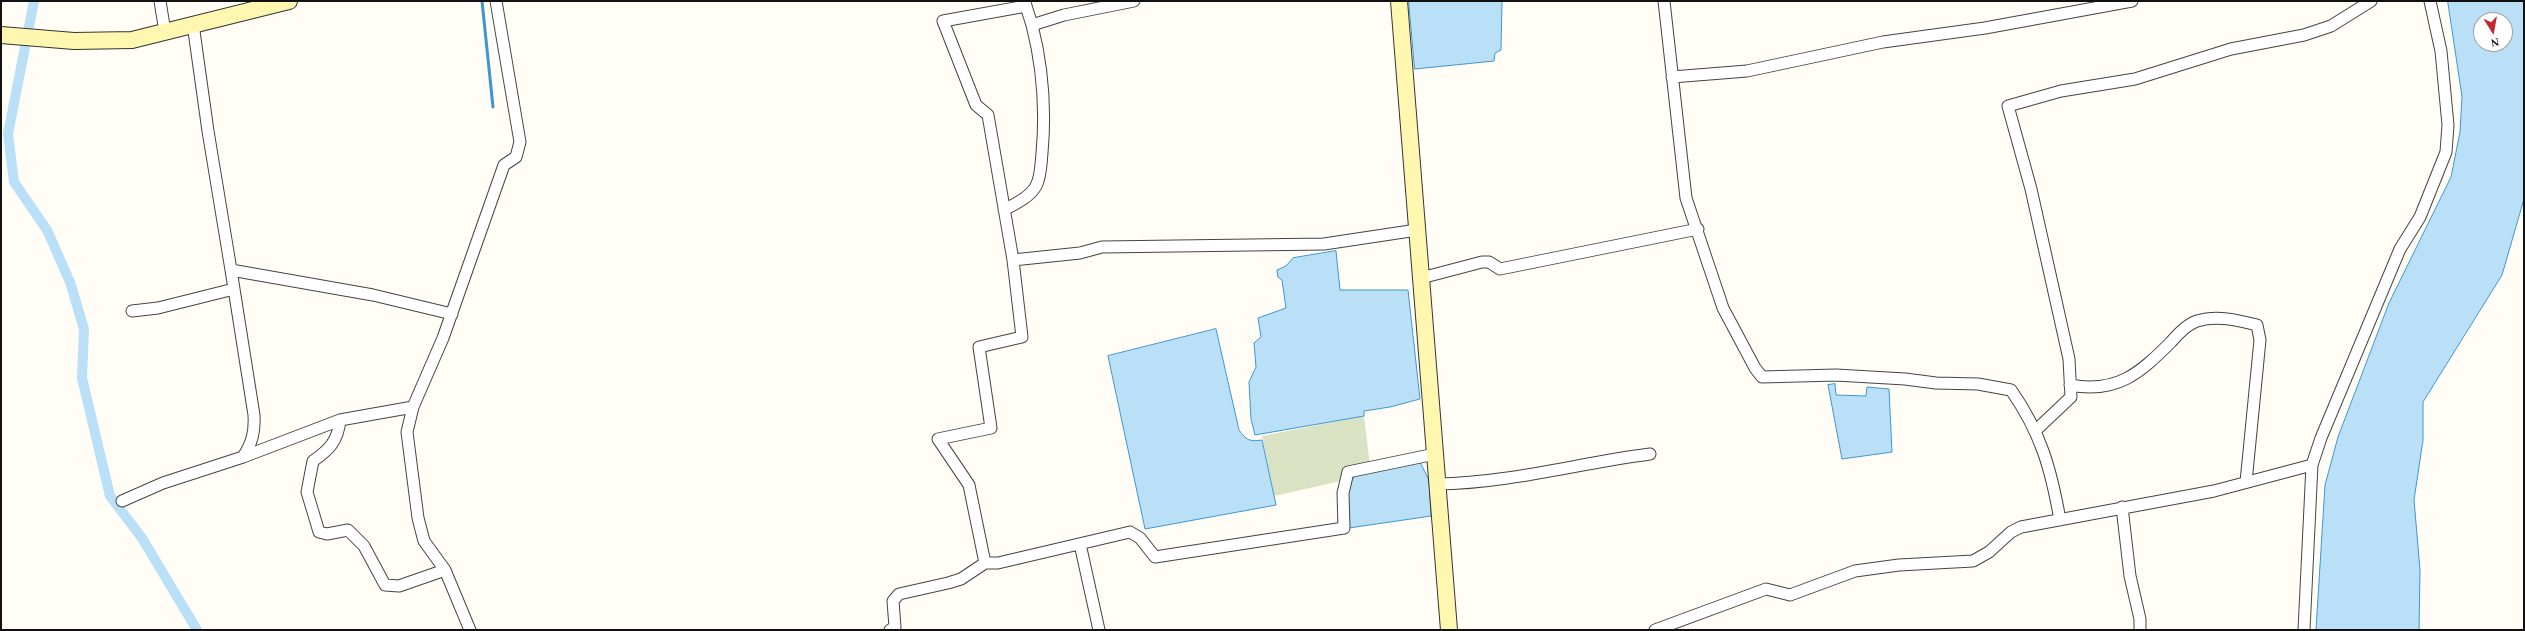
<!DOCTYPE html>
<style>
body{margin:0}
#map{position:relative;width:2525px;height:631px;overflow:hidden;background:#fffdf5;font-family:Georgia,serif}
canvas{display:block}
.frame{position:absolute;inset:0;border:2px solid #111;pointer-events:none}
.north{position:absolute;left:2473px;top:12px;width:40px;height:40px;box-sizing:border-box;background:#fff;border:1px solid #a0a0a0;border-radius:50%;rotate:169deg;font-size:11px;font-weight:700;line-height:16px;text-align:center;color:#111}
.north::after{content:'';display:block;margin:auto;width:14px;height:18px;background:#c4262e;clip-path:polygon(50% 0,100% 100%,50% 72%,0 100%)}
</style>
<div id="map">
<canvas width="2525" height="631"></canvas>
<div class="frame"></div>
<div class="north">N</div>
</div>
<script>
const ctx = document.querySelector('canvas').getContext('2d');
ctx.lineJoin = 'round';
function fill(path, color) { ctx.fillStyle = color; ctx.fill(path, 'evenodd'); }
function stroke(path, color, width, dash) { ctx.strokeStyle = color; ctx.lineWidth = width; ctx.lineCap = dash ? 'butt' : 'round'; ctx.setLineDash(dash || []); ctx.stroke(path); }
const cemetery = new Path2D(`
 M1364 416 1370 466 1345 480 1274 496 1262 436Z`);
const water = new Path2D(`
 M1409 1H1502L1501 50 1495 53 1494 61 1415 69Z
 M2448 1H2524V199L2502 275 2423 402V440L2414 500 2420 570 2419 630H2316L2325 485 2338 437 2389 303 2451 177 2460 132 2462 97ZM2481 20H2505V44H2481Z
 M1336 251 1340 290H1408L1420 399 1390 407 1364 411V416L1255 435 1251 419 1249 382 1256 367 1254 343 1261 337 1258 318 1286 308 1282 280 1278 277 1277 270 1286 266 1293 258Z
 M1216 329 1239 430C1246 440 1250 442 1262 440L1276 505 1145 529 1108 356Z
 M1835 384 1836 395 1866 396 1867 387 1889 389 1892 452 1842 459 1828 385Z
 M1420 462 1429 480 1431 516 1349 528C1349 512 1343 485 1357 474Z`);
const stream = new Path2D(`
 M482 1 493 107`);
const canal = new Path2D(`
 M34 1 8 134 14 182 47 230 70 282 84 329 82 378 110 496 142 538 197 630`);
const street = new Path2D(`
 M160 1 165 32
 M1025 1 1026 6 943 21 976 105 988 115 1013 260 1080 253 1102 247 1324 244 1417 230
 M1664 1 1686 198 1723 308 1755 368 1762 377 1836 375 1905 379 1936 383 1978 384 2011 390C2041 433 2051 469 2060 520
 M1026 6 1032 25 1064 15 1134 1
 M193 24 208 131 231 270 373 295 452 314
 M1672 77 1747 71 1883 42 1985 28 2132 1
 M1004 210C1015 204 1030 197 1036 186 1041 177 1041 163 1042 153 1046 109 1043 68 1032 25
 M1421 278 1482 262H1489L1500 269 1698 229
 M132 311 158 308 234 289
 M2070 385C2117 394 2140 373 2171 342 2177 335 2188 324 2197 321 2217 315 2237 320 2257 325L2260 340 2246 482
 M413 407 407 432 418 518 424 541 445 570
 M2035 431 2071 397 2069 359 2031 189 2008 106 2061 91 2135 79 2231 49 2304 35 2331 26 2371 1
 M243 457 340 420
 M1437 484C1510 483 1579 463 1650 454
 M122 501 163 483 243 457C252 443 255 432 254 415L231 270
 M2122 507 2130 576 2140 619V630
 M1080 544 1099 630
 M985 563 969 485 938 439 991 428 979 347 1022 337 1013 260
 M470 630 445 570 399 586 385 585 364 546 348 530 327 534 319 532 307 492 313 461C329 450 338 441 340 420L413 407 443 338 504 165 516 157 520 142 496 1
 M890 630 895 627 893 601 899 594 948 583 961 579 985 563H998L1130 532 1140 538 1155 557 1344 528 1343 493 1348 472 1435 454
 M1655 630 1766 589 1790 595 1855 571 1899 565 1973 561 1989 552 2011 532 2021 527 2214 491 2312 465
 M2304 630 2312 465 2321 438 2400 249 2420 217 2446 152 2448 125 2441 51 2430 1`);
const secondary = new Path2D(`
 M1399 1 1449 630
 M1 35 74 41 132 40 289 1`);
fill(cemetery, '#d9e3c4');
fill(water, '#b9e0f7');
stroke(water, '#3f96cf', 1);
stroke(stream, '#3f96cf', 3);
stroke(canal, '#b9e0f7', 10);
stroke(street, '#444', 13);
stroke(secondary, '#333', 18);
stroke(street, '#fff', 11);
stroke(secondary, '#fff6b0', 16);
</script>
